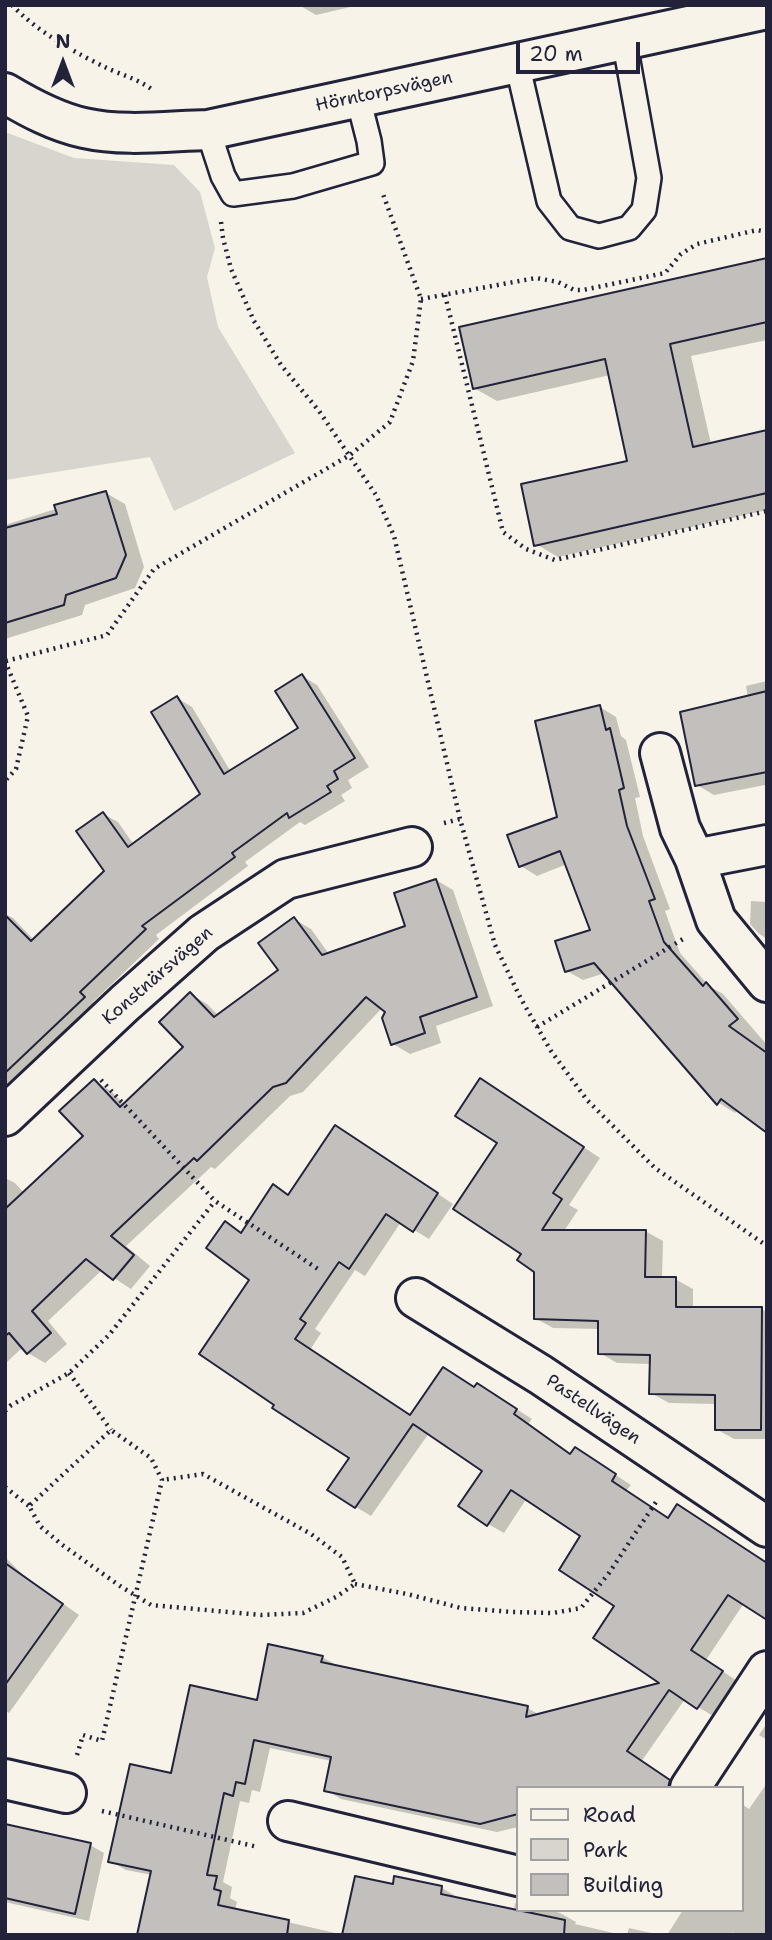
<!DOCTYPE html>
<meta charset="utf-8">
<style>
body{margin:0}
#map{position:relative;width:772px;height:1940px;overflow:hidden;background:#f7f3e8;font-family:"Shantell Sans",sans-serif}
canvas{display:block}
.frame{position:absolute;inset:0;border:7px solid #22223b;pointer-events:none}
.legend{position:absolute;left:516px;top:1786px;width:228px;height:126px;box-sizing:border-box;background:#f7f3e8;border:2px solid #a29fa3;margin:0;padding:9px 12px;list-style:none;font-size:21px;color:#22223b}
.legend li{display:flex;align-items:center;gap:14px;height:35px}
.legend b{width:35px;border:2px solid #a29fa3}
.north{position:absolute;left:28px;top:28px;width:70px;height:70px;-webkit-text-stroke:5px #f7f3e8;paint-order:stroke;rotate:0deg;font-size:19px;font-weight:700;line-height:28px;text-align:center;color:#22223b}
.north::after{content:'';display:block;margin:auto;width:24px;height:32px;background:#22223b;clip-path:polygon(50% 0,100% 100%,50% 72%,0 100%)}
.scale{position:absolute;left:516px;top:42px;width:124px;height:32px;box-sizing:border-box;border:4px solid #22223b;border-top:0;padding-left:9px;font-size:21px;line-height:24px;white-space:nowrap;color:#22223b;-webkit-text-stroke:5px #f7f3e8;paint-order:stroke}
</style>
<div id="map">
<canvas width="772" height="1940"></canvas>
<div class="frame"></div>
<ul class="legend">
<li><b style="height:9px;background:#f7f3e8"></b>Road</li>
<li><b style="height:19px;background:#d8d5cf"></b>Park</li>
<li><b style="height:19px;background:#c2bfbd"></b>Building</li>
</ul>
<div class="north">N</div>
<div class="scale">20 m</div>
</div>
<script>
const ctx = document.querySelector('canvas').getContext('2d');
ctx.lineJoin = 'round';
function fill(path, color) { ctx.fillStyle = color; ctx.fill(path, 'evenodd'); }
function stroke(path, color, width, dash) { ctx.strokeStyle = color; ctx.lineWidth = width; ctx.lineCap = dash ? 'butt' : 'round'; ctx.setLineDash(dash || []); ctx.stroke(path); }
function write(font, color, halo, rows, align = 'center') {
  ctx.font = font + ' "Shantell Sans",sans-serif'; ctx.lineWidth = 7; ctx.setLineDash([]); ctx.textBaseline = 'middle'; ctx.strokeStyle = halo; ctx.fillStyle = color; for (const [text, x, y, turn = 0] of rows) {
    ctx.save(); ctx.translate(x, y); ctx.rotate((+turn || 0) * Math.PI / 180); ctx.textAlign = isNaN(turn) ? turn : align; if (halo) ctx.strokeText(text, 0, 0); ctx.fillText(text, 0, 0); ctx.restore();
  }
}
const green = new Path2D(`
 M5 132 74 158 174 165 200 192 215 248 207 277 218 327 295 453 174 511 150 457 5 480Z`);
const shadow = new Path2D(`
 M299 5H359L316 15Z
 M767 259V340L691 356 711 444 767 432V510L558 557 536 544 629 462 610 375 497 401 474 388Z
 M106 493 125 504 144 567 135 588 85 605 82 615 5 639V525Z
 M302 676 317 685 369 767 348 780 352 788 341 795 345 801 305 825 300 822 245 862 248 866 156 935 159 939 93 1002 98 1007 5 1097V914L13 918 34 940 106 871 103 814 118 822 134 845 202 795 177 698 192 707 231 772 300 729Z
 M767 681V792L765 785 714 795 697 785 748 698 746 686Z
 M600 707 616 717 621 736 626 740 640 797 635 798 643 836 670 909 665 911 680 953 709 986 723 994 767 1045V1131L737 1109 735 1113 719 1103 605 973 583 980 567 971 592 931 567 864 537 876 521 866 559 818Z
 M436 880 453 890 493 1006 436 1026 441 1043 410 1054 393 1044 387 1012 382 1008 303 1092 290 1096 215 1169 211 1167 126 1246 150 1266 131 1289 102 1270 48 1321 67 1344 45 1363 28 1353 23 1347 5 1364V1178L15 1183 24 1193 86 1136 94 1081 111 1091 125 1105 186 1047 190 994 207 1004 219 1016 281 971 294 919 311 929 329 954 408 927Z
 M751 901 767 902V939L758 933 750 924Z
 M498 1090 600 1158 569 1205 578 1210 564 1231H645L663 1241 662 1279H675L693 1289V1309H761L767 1312V1439H734L716 1429V1404L669 1403 651 1393V1364L617 1363 600 1353V1329L553 1328 535 1318 536 1271 523 1254 499 1142Z
 M351 1136 453 1204 429 1239 401 1222 365 1276 355 1270 315 1329 321 1333 310 1350 411 1417 475 1389 493 1394 532 1419 528 1424 572 1455 591 1459 631 1485 626 1491 744 1603 706 1660 737 1681 713 1716 685 1699 641 1762 671 1782 667 1788H518V1827L497 1832 341 1799 326 1790 331 1761 270 1748 260 1792 252 1790 249 1803 240 1801 223 1882 232 1887 230 1898 237 1902 235 1910 344 1935 394 1886 442 1888 457 1897V1899L514 1911 515 1903 518 1904V1910H549L560 1913 576 1922 575 1924 622 1935H139L152 1875 126 1870 110 1861 173 1775 258 1702 322 1657 338 1666 527 1708 540 1715 663 1684 617 1606 583 1536 527 1498 504 1533 488 1524 484 1470 429 1433 371 1516 356 1507 351 1458 251 1279 225 1224 242 1233 289 1196Z
 M5 1557 24 1576 79 1615 9 1713 5 1711Z
 M767 1723V1740L759 1735Z
 M767 1783V1935H736L732 1932V1935H667L683 1910H742V1804L749 1809Z
 M5 1826 90 1845 104 1853 89 1921 5 1902Z
 M629 1928 660 1935H627Z`);
const building = new Path2D(`
 M767 258V322L670 344 693 447 767 430V493L534 546 521 484 627 461 605 359 473 389 459 327Z
 M106 491 126 555 116 578 66 595 64 605 5 623V528L57 514 54 505Z
 M302 674 355 758 334 771 338 779 327 786 331 792 289 818 287 813 232 853 235 857 142 926 146 929 80 992 85 997 5 1073V915L31 941 104 871 76 831 103 812 128 847 200 794 151 712 177 696 224 774 298 728 275 691Z
 M767 691V772L695 786 680 712Z
 M600 705 606 730 610 728 624 788 619 790 627 826 655 899 649 901 664 942 703 986 706 982 738 1019 729 1026 767 1053V1133L721 1099 717 1105 594 963 565 972 555 941 590 930 560 851 519 867 507 835 557 817 535 721Z
 M436 879 477 997 420 1017 425 1033 391 1045 382 1018 385 1012 366 997 286 1083 273 1087 197 1161 194 1158 111 1236 134 1255 113 1280 86 1259 32 1311 51 1333 27 1354 9 1333 5 1336V1209L83 1136 59 1111 94 1079 120 1107 183 1047 159 1022 190 992 214 1017 278 970 258 943 294 917 322 955 405 926 394 893Z
 M480 1078 584 1147 553 1193 562 1199 542 1230H646L645 1277H676V1307H762L761 1430H715V1395L649 1394 650 1355 598 1354V1321L534 1319V1272L517 1260 521 1254 453 1209 497 1143 455 1116Z
 M335 1125 438 1193 413 1232 386 1214 349 1269 339 1262 300 1319 306 1323 295 1339 410 1415 443 1367 474 1387 477 1383 517 1409 514 1414 570 1454 575 1447 616 1474 612 1481 668 1518 677 1504 767 1563V1620L728 1595 691 1650 723 1671 697 1709 669 1690 627 1751 670 1780 668 1788H518V1814L480 1824 324 1791 331 1757 254 1740 245 1784 236 1782 233 1796 224 1793 207 1875 217 1876 214 1889 221 1891 218 1905 289 1920 287 1935H137L151 1871 108 1862 130 1764 171 1773 190 1685 257 1700 268 1644 323 1656 321 1662 528 1706 526 1717 659 1683 593 1638 614 1606 559 1570 580 1536 511 1490 487 1526 458 1506 482 1471 413 1424 355 1508 327 1490 349 1458 272 1408 274 1405 199 1354 249 1280 206 1248 225 1221 241 1233 273 1184 288 1195Z
 M5 1563 63 1604 5 1685Z
 M5 1824 91 1843 75 1914 5 1898Z
 M355 1876 393 1884 394 1876 442 1886 441 1894 565 1920 564 1935H342Z`);
const path = new Path2D(`
 M12 5C36 31 77 54 109 69 125 76 140 80 154 91
 M221 222 223 238 231 269 254 321 281 365 319 411 376 495 394 536 460 819 495 945 521 999 551 1051 587 1100 655 1168 767 1246
 M445 295 503 532 526 549 555 560 767 511
 M421 299 536 278 558 282 574 290H583L665 273 681 254 697 244 757 230 767 232
 M5 661 28 716 16 769 5 781
 M6 661 107 635 154 569 350 455 390 422 413 361 421 299 383 194
 M444 823 460 819
 M537 1027 683 939
 M101 1080 215 1201 321 1271
 M69 1373 111 1430
 M5 1411 10 1406 69 1373 109 1335 215 1201
 M5 1487 29 1506
 M355 1584 407 1594 461 1608 513 1612 553 1613 581 1608 609 1573 656 1502
 M77 1755 83 1735 102 1741 162 1480 151 1458 111 1430 29 1506 40 1526 61 1544 120 1586 151 1605 261 1615 303 1613 336 1597 355 1584 342 1557 311 1534 203 1474 162 1480
 M102 1811 258 1847`);
const lane = new Path2D(`
 M517 63 549 201 570 228 599 236 629 228 644 210 649 178 624 39
 M208 130 223 176 233 194 293 186 372 163 369 141 358 98`);
const street = new Path2D(`
 M5 93C30 108 56 122 84 128 124 137 168 131 208 130L767 9
 M660 753 680 828 695 859
 M767 845 695 859 716 920 767 982
 M5 1116 125 1003 204 933 286 879 412 847
 M416 1298 541 1375 767 1527
 M5 1779 66 1793
 M690 1788 767 1671
 M288 1821 518 1876`);
const streetNames = [
 ["Hörntorpsvägen",384,92,-12],
 ["Konstnärsvägen",158,976,-41],
 ["Pastellvägen",593,1410,34]
];
fill(green, '#d8d5cf');
fill(shadow, '#0003');
fill(building, '#c2bfbd');
stroke(building, '#22223b', 2);
stroke(lane, '#22223b', 28);
stroke(street, '#22223b', 44);
stroke(path, '#22223b', 4.5, [2, 5]);
stroke(lane, '#f7f3e8', 23);
stroke(street, '#f7f3e8', 38);
write('18px', '#22223b', '#f7f3e8', streetNames);
</script>
